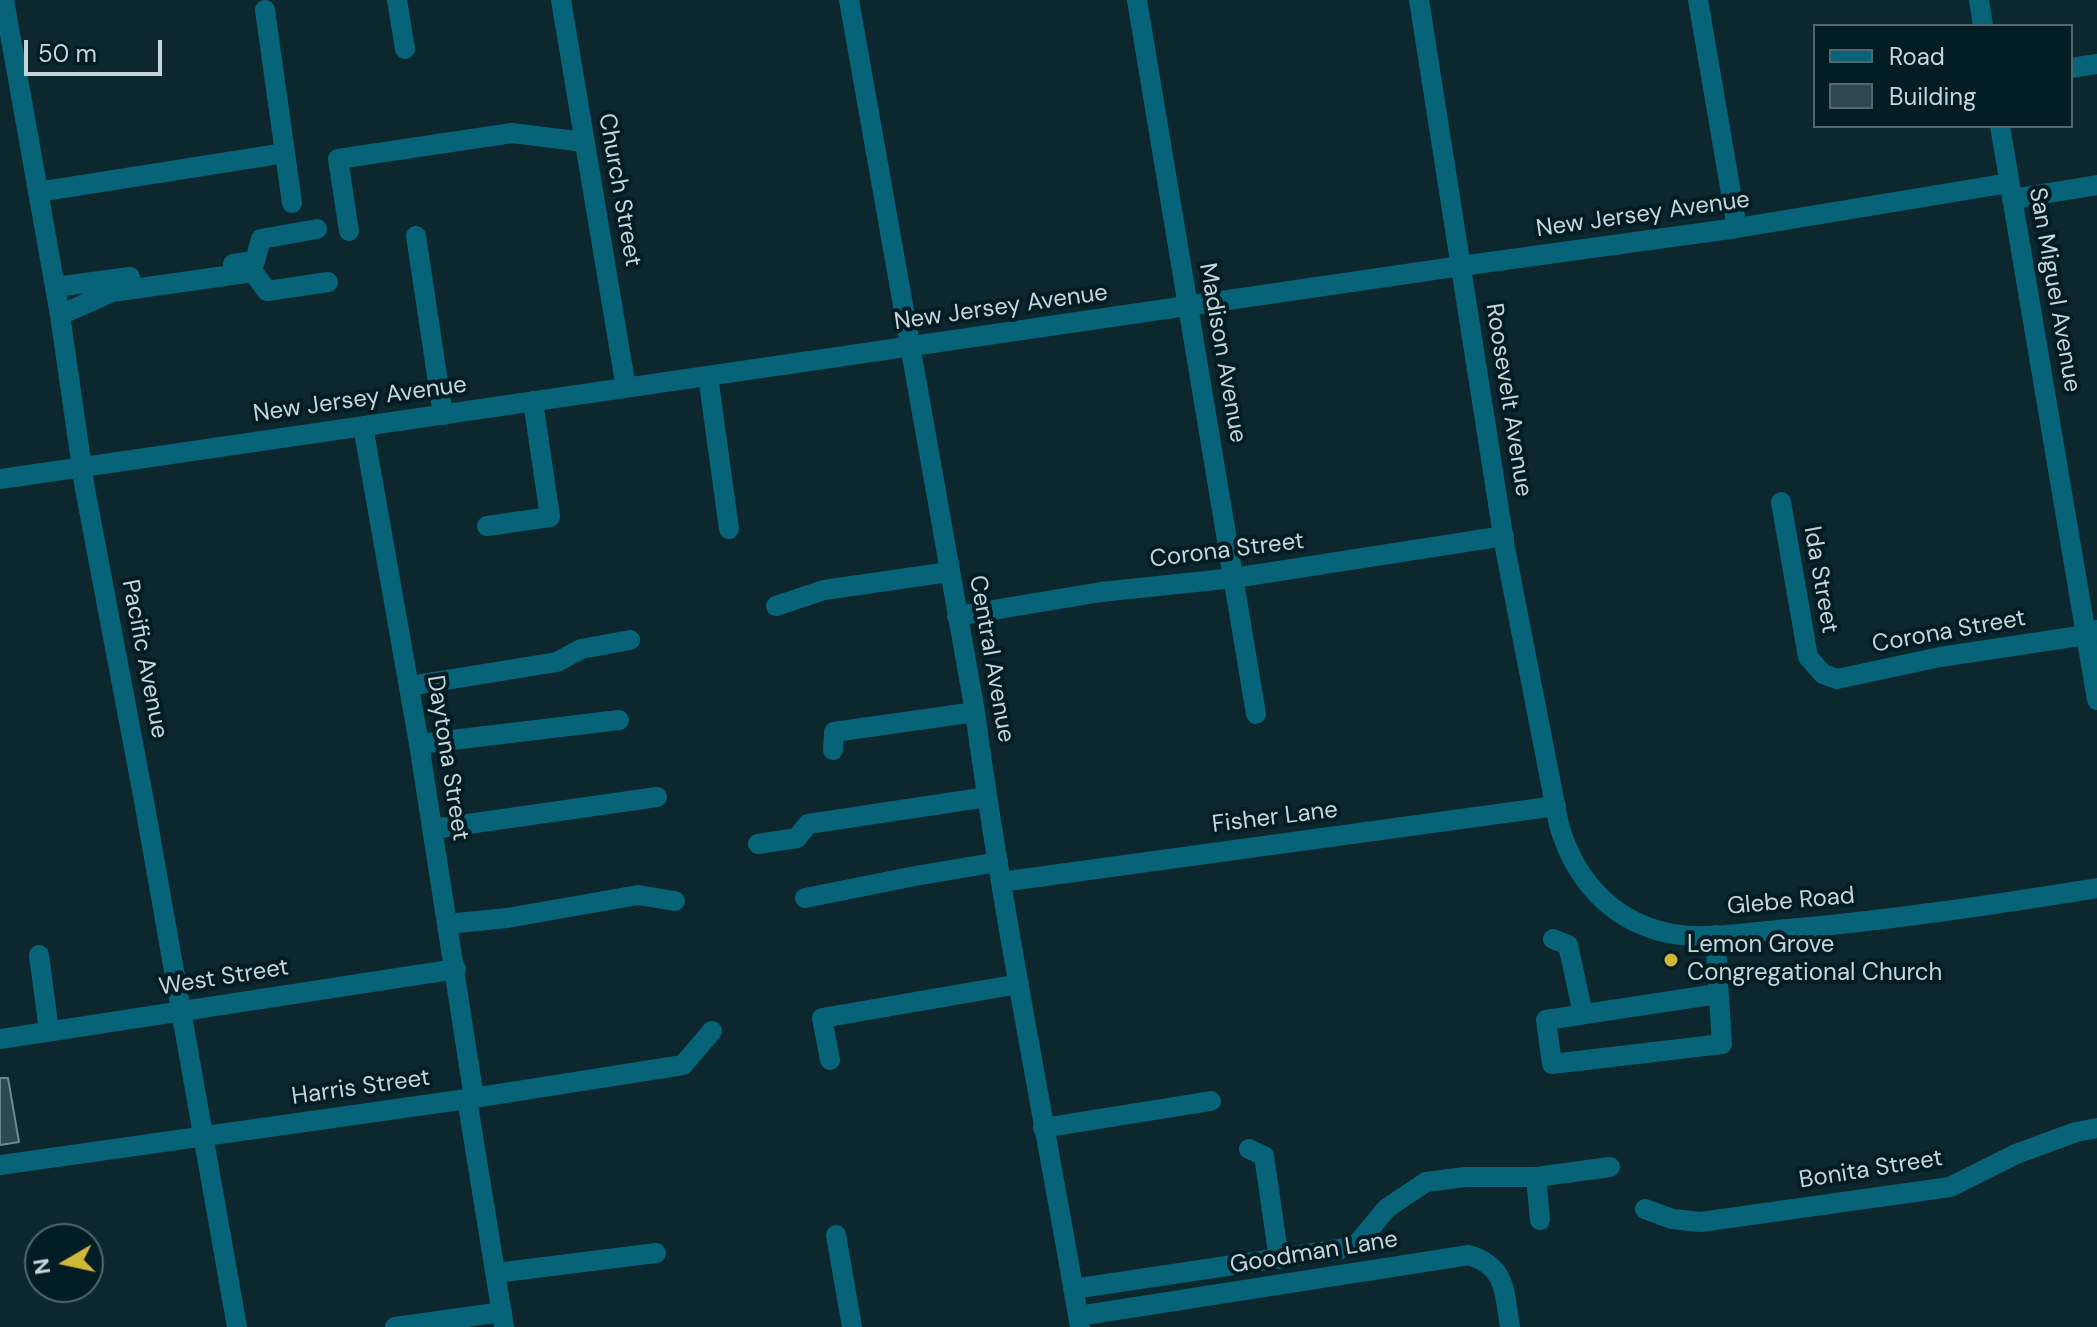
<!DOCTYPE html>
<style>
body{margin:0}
#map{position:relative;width:2097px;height:1327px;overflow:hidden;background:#0c272e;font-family:"DM Sans",sans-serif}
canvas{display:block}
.legend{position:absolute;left:1813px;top:24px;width:260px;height:104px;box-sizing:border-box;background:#031d24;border:2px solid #51676c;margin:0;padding:10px 14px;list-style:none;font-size:24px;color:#c6d5d9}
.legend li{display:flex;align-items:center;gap:16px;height:40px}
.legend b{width:40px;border:2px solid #51676c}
.north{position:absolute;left:24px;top:1223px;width:80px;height:80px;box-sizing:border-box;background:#031d24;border:2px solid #51676c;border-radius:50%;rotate:261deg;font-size:22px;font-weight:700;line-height:32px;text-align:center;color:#c6d5d9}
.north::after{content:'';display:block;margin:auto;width:28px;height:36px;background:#d1b736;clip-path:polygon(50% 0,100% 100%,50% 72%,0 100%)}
.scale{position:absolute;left:24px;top:40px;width:138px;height:36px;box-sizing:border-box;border:4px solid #c6d5d9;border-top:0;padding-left:10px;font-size:24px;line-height:28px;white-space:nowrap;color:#c6d5d9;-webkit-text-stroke:6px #031d24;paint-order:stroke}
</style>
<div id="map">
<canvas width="2097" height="1327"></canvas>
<ul class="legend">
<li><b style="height:10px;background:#076478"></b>Road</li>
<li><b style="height:22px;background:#2f4951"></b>Building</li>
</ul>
<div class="north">N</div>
<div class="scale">50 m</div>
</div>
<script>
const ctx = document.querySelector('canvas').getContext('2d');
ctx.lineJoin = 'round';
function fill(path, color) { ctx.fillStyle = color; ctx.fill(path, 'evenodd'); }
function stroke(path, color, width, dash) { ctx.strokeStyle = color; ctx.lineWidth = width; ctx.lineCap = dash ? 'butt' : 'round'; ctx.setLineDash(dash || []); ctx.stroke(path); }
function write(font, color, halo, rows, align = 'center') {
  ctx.font = font + ' "DM Sans",sans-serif'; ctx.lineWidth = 8; ctx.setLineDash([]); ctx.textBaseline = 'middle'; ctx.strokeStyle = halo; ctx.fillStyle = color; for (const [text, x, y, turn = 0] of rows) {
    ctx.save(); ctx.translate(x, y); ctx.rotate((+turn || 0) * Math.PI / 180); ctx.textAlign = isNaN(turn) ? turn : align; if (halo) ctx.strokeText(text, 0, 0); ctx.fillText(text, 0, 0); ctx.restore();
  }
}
const building = new Path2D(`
 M0 1078H8L19 1142 0 1145Z`);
const minor = new Path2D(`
 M4 0 60 315 85 489 144 801 237 1327
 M397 0 405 49
 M561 0 626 388
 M849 0 975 712C1003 918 1045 1122 1080 1327
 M1137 0 1256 714
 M1419 0 1505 548 1559 825C1574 877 1609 919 1664 932 1700 941 1741 933 1778 930 1885 921 1991 905 2097 888
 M1698 0 1737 228
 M1979 0 1983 26
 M2071 68 2097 64
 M2000 126 2097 700
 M285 153 292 203
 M38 192 285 153 265 10
 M2012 199 2097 185
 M349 231 338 159 512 133 584 142
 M416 236 443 415
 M233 264 255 261 261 239 317 229
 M55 287 130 277
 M60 315 112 292 253 272 267 291 328 282
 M708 376 729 529
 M363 426 419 744 474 1098
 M0 479 1461 266 1737 228 2009 183
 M1781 502 1808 657 1823 674 1837 679 1940 657 2086 635 2097 630
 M487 526 550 517 533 401
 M776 606 824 590 949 572
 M957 616 1101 592 1234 578 1504 536
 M409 686 557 662 581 649 630 640
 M419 744 619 720
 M833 750 834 732 975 712
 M433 829 657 797
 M758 844 797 838 808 824 987 797
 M1001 882 1556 806
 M805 898 915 876 998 862
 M448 924 507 918 638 895 675 901
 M1715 935 1722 1044 1552 1064 1546 1020 1717 994
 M1553 939 1568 945 1583 1014
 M39 955 49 1031
 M0 1039 456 969
 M830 1060 822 1018 1019 984
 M467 1099 504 1327
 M1043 1128 1211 1101
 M1249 1149 1264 1156 1279 1259
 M0 1165 467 1099 683 1065 712 1031
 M1536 1177 1540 1220
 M1645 1209 1672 1219 1701 1222 1950 1187 2016 1154 2076 1132 2097 1128
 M836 1235 852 1327
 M496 1273 656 1253
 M1073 1289 1340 1249 1358 1243 1387 1208 1426 1182 1465 1177H1536L1610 1167
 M1078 1316 1469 1255C1507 1267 1504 1292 1510 1327
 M395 1327 502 1312`);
const markers = [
 [1671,960,8,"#d1b736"]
];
const streetNames = [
 ["Church Street",619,190,80],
 ["New Jersey Avenue",1643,215,-8],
 ["San Miguel Avenue",2054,290,80],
 ["New Jersey Avenue",1001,308,-8],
 ["Madison Avenue",1222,353,80],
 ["New Jersey Avenue",360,400,-8],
 ["Roosevelt Avenue",1508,400,81],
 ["Corona Street",1227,551,-7],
 ["Ida Street",1820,580,80],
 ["Corona Street",1949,632,-10],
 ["Pacific Avenue",144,659,79],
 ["Central Avenue",991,659,80],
 ["Daytona Street",447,758,81],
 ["Fisher Lane",1275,818,-7],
 ["Glebe Road",1791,902,-5],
 ["West Street",224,978,-9],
 ["Harris Street",361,1088,-8],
 ["Bonita Street",1871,1170,-9],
 ["Goodman Lane",1314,1253,-9]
];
const poiNames = [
 ["Lemon Grove",1687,946],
 ["Congregational Church",1687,974]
];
fill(building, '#2f4951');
stroke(building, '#6c8992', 2);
stroke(minor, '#076478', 20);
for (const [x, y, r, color] of markers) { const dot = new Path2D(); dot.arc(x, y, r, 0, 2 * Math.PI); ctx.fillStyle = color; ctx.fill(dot); stroke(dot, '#031d24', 3); }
write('24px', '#c6d5d9', '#031d24', streetNames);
write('24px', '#c6d5d9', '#031d24', poiNames, 'left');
</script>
